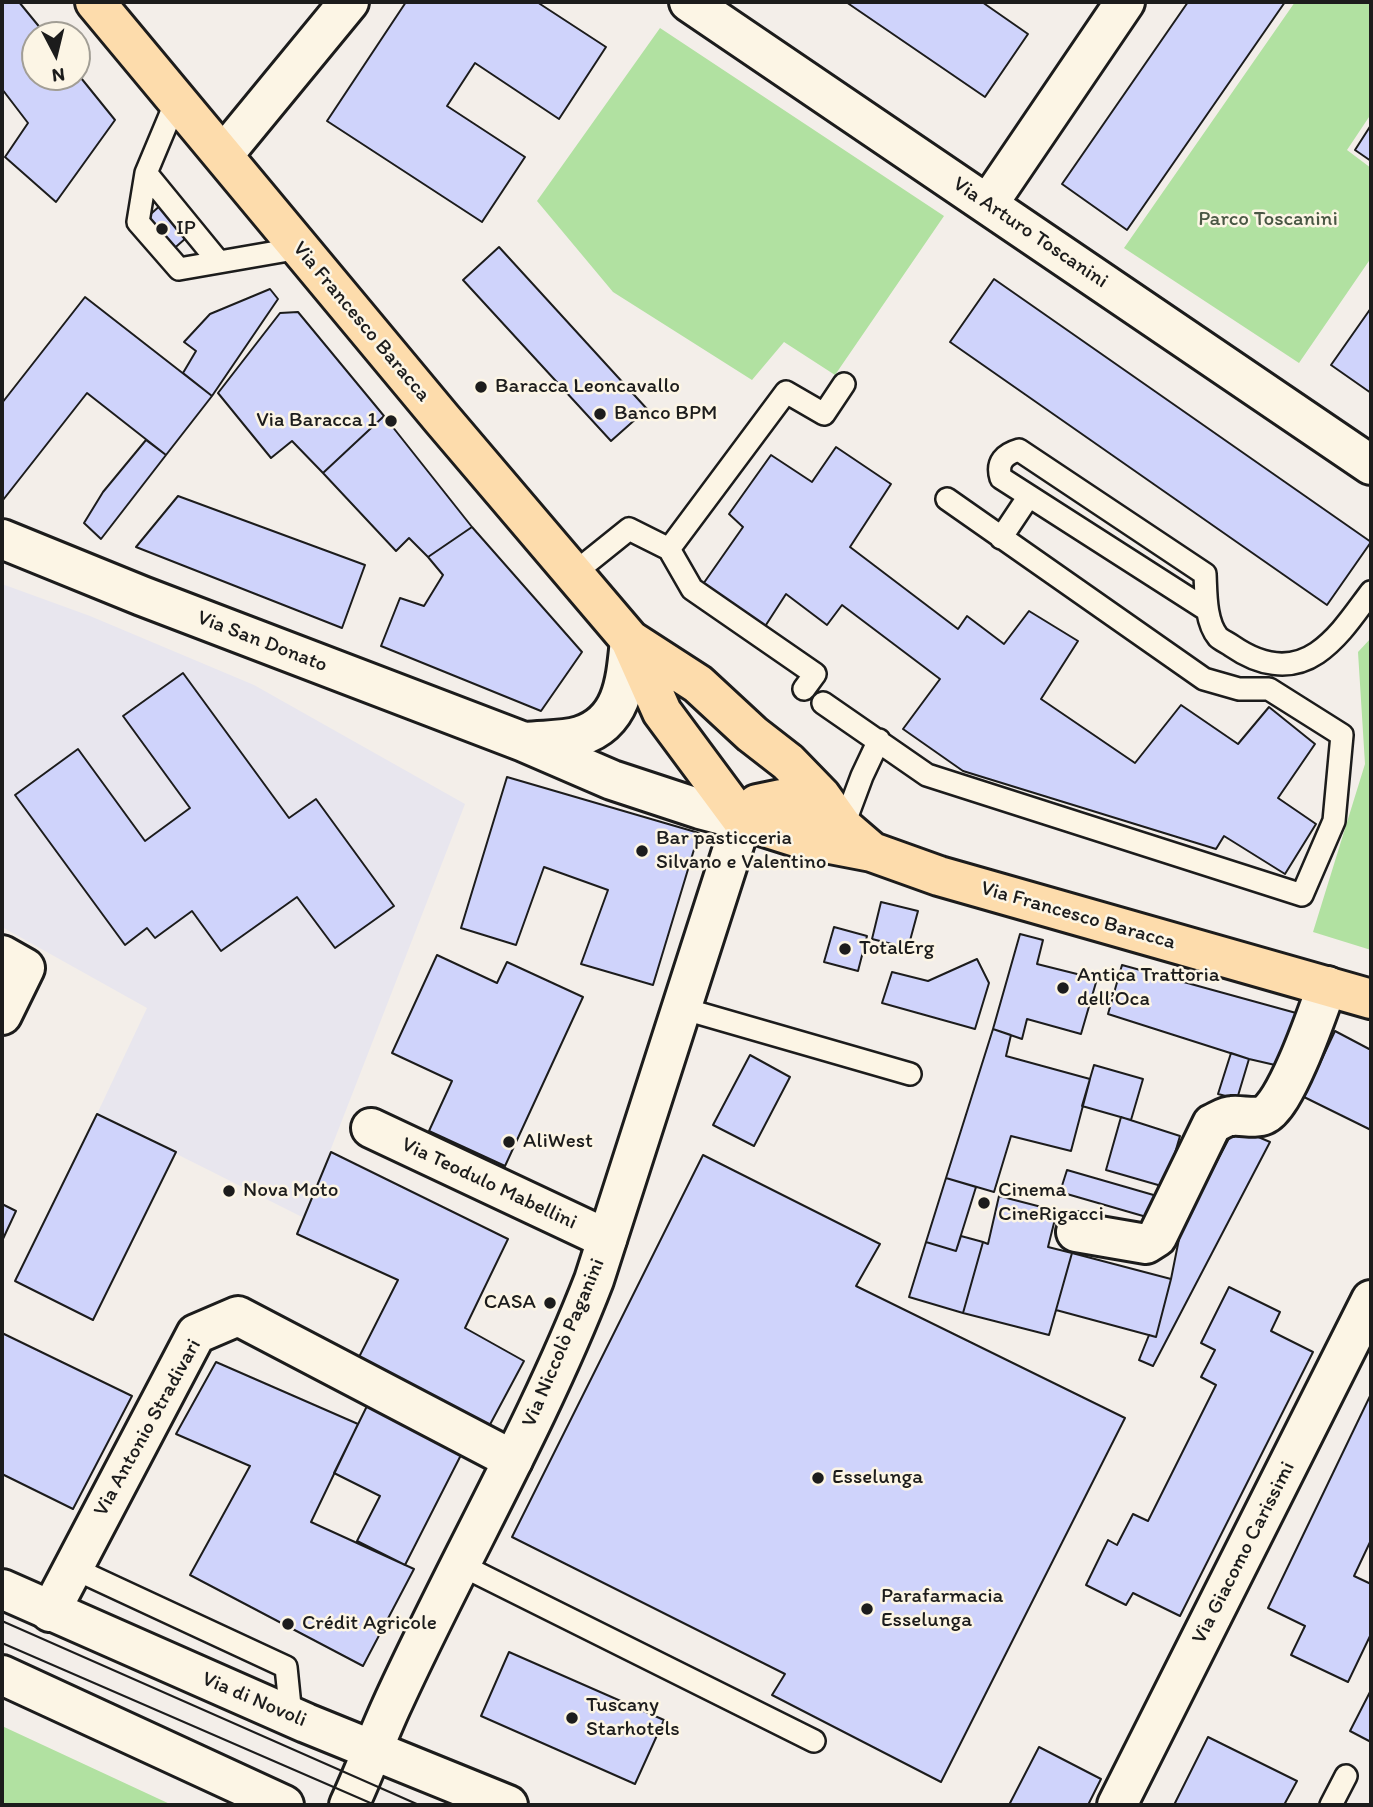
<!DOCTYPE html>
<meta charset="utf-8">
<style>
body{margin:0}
#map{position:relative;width:1373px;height:1807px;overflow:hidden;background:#f3eee9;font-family:Itim,sans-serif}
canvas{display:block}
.frame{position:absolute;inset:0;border:4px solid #1c1c1c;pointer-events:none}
.north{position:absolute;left:21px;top:21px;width:70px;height:70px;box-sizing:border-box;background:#fcf5e5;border:2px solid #a29e95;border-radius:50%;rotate:173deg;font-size:19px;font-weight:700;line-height:28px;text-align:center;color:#1c1c1c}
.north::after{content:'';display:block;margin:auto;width:24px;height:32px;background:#1c1c1c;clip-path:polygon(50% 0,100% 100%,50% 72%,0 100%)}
</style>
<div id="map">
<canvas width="1373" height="1807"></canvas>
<div class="frame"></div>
<div class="north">N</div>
</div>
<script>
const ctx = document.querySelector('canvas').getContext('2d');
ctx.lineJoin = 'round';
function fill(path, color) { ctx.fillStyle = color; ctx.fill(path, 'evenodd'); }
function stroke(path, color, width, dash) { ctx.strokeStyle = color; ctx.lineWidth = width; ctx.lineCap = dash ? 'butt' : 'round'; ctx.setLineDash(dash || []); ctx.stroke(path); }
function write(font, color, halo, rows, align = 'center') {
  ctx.font = font + ' Itim,sans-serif'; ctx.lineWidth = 5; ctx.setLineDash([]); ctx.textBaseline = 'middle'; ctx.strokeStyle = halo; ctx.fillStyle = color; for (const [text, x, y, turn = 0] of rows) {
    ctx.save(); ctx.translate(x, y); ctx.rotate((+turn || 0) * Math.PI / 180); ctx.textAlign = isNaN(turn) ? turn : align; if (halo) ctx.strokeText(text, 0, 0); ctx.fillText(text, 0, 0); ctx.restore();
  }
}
const built = new Path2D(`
 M2 584 90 616 254 685 465 804 304 1218 97 1114 147 1008 2 927Z`);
const green = new Path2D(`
 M1295 2H1371V114L1347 150 1371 168V258L1299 363 1124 248Z
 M660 28 944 216 835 375 784 342 752 380 613 292 537 201Z
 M1371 638V950L1313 932 1365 764 1358 652Z
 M2 1726 172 1805H2Z`);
const building = new Path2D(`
 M2 2H19L46 35H35V77H77V73L115 120 56 202 5 157 28 123 2 89Z
 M406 2H537L606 47 559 119 475 63 447 106 525 157 482 222 327 121Z
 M846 2H982L1028 34 985 97Z
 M1188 2H1285L1127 230 1062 184Z
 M1371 125V161L1355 150Z
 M173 194 201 225 170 252 143 221Z
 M499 247 647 409 611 441 463 280Z
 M994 279 1371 542 1327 605 950 342Z
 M270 289 278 299 212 396 183 373 196 351 184 342 210 314Z
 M85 297 212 396 166 455 87 393 3 500 2 403Z
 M1371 308V393L1331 365Z
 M298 312 384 416 323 473 292 441 271 458 218 393 280 313Z
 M384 416 472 527 428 557 409 538 396 551 323 473Z
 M146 440 166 455 101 539 84 523 103 492Z
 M836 447 891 484 850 547 958 629 967 616 1004 644 1029 611 1078 641 1041 699 1135 763 1181 705 1238 744 1269 707 1315 744 1278 798 1316 824 1285 874 1224 836 1216 849 963 771 903 729 940 679 842 605 827 625 786 594 764 628 701 587 743 527 729 514 771 455 812 482Z
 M178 496 365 565 342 628 136 547Z
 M472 527 582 652 541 711 381 646 400 598 424 606 443 575 428 557Z
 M183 673 289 818 316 799 394 906 335 948 297 897 221 951 192 911 155 938 147 928 125 945 15 795 78 749 145 841 190 808 123 716Z
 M507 777 699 833 653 985 581 964 608 890 544 867 516 945 461 928Z
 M881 902 918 911 908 948 872 939Z
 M834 927 867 936 858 971 824 962Z
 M1020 934 1043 940 1037 964 1097 979 1081 1034 1027 1019 1022 1039 993 1029Z
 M437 955 497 983 507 962 583 997 505 1166 429 1131 452 1081 392 1053Z
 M977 959 989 983 975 1029 882 1003 892 972 928 981Z
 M1122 965 1307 1016 1288 1068 1249 1059 1108 1014Z
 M993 1029 1011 1035 1006 1056 1090 1079 1071 1151 1011 1136 994 1192 946 1178Z
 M1335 1031 1371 1050V1130L1304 1097Z
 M1231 1053 1249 1059 1237 1099 1218 1094Z
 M750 1055 790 1077 754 1146 713 1125Z
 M1094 1065 1143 1079 1131 1120 1082 1106Z
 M97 1114 176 1152 93 1320 15 1281Z
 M1121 1117 1180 1136 1165 1187 1106 1170Z
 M1235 1127 1270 1142 1153 1366 1139 1360 1149 1335 1156 1337 1171 1279 1181 1229Z
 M331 1152 508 1239 465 1328 524 1361 486 1432 355 1365 398 1280 297 1234Z
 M703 1155 880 1244 856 1286 1125 1418 941 1782 772 1695 785 1674 512 1537Z
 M1067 1170 1157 1196 1150 1218 1060 1192Z
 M946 1178 976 1187 956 1251 926 1242Z
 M999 1196 1057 1211 1048 1247 1072 1253 1049 1335 963 1313 983 1242 988 1244Z
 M2 1204 16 1211 2 1241Z
 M961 1236 983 1242 963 1313 909 1297 926 1242 956 1251Z
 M1072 1253 1171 1279 1156 1337 1056 1310Z
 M1229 1287 1280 1312 1271 1331 1313 1352 1180 1616 1133 1593 1126 1605 1086 1585 1108 1540 1117 1545 1133 1514 1148 1521 1216 1385 1201 1377 1215 1350 1201 1343Z
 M2 1333 132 1396 73 1509 2 1474Z
 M216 1362 358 1424 311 1522 414 1569 363 1666 190 1575 250 1466 176 1434Z
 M1371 1394V1540L1354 1576 1371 1584V1634L1348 1682 1291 1655 1305 1626 1268 1608Z
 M367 1406 462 1453 405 1565 357 1541 380 1496 334 1473Z
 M509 1652 664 1720 635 1784 481 1716Z
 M1371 1690V1742L1350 1731Z
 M1208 1737 1297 1781 1284 1805H1174Z
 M1039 1747 1101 1779 1088 1805H1009Z`);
const lane = new Path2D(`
 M177 99 146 173 138 222 179 269 300 248
 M146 173 218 261
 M1001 538 1029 496
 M669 549 692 589 815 674 804 689
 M573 574 629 529 669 549 786 392 824 414 844 384
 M1207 610 1001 478C996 462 1005 454 1019 450L1205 574C1206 593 1205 621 1218 637 1221 640 1228 643 1232 646 1258 664 1289 672 1317 653 1340 637 1355 613 1371 592
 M823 703 927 775 1302 895 1334 821 1342 735 1269 689H1239L1204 679 947 499
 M843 827 862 776 879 740
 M681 1008 910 1074
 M461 1565 814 1741
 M73 1568 286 1667 291 1716
 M1331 1805 1346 1776`);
const street = new Path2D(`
 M689 2 1371 465
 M224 154 349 2
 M988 204 1125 2
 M2 539 142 596 524 742 612 780 700 809 742 820
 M526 742C543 740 564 741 580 736 624 722 626 679 630 640
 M2 955 25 968 2 1015
 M371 1128 607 1239
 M1076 1232 1146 1244 1157 1237 1212 1124C1219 1121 1225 1116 1232 1116 1242 1115 1255 1119 1264 1115 1286 1106 1318 1011 1327 986
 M50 1612 196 1334 238 1316 513 1460
 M1117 1805 1371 1300`);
const secondary = new Path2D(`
 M2 1589 306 1723 508 1805
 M2 1675 284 1805
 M349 1805C364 1773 376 1740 391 1707 456 1564 537 1427 594 1280L742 820`);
const primary = new Path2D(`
 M95 2 442 419 630 640 698 684 752 734 788 762 821 796 843 827 872 852
 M630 640 662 712 742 820 799 838 872 852 939 876 1371 999
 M742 820 757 804 781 799 839 825`);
const tram = new Path2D(`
 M2 1621 419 1805
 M2 1643 375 1805`);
const markers = [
 [162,229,7,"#1c1c1c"],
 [481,387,7,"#1c1c1c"],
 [600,414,7,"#1c1c1c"],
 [391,421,7,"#1c1c1c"],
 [642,851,7,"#1c1c1c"],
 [845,949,7,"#1c1c1c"],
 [1063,988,7,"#1c1c1c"],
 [509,1142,7,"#1c1c1c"],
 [229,1191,7,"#1c1c1c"],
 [984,1203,7,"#1c1c1c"],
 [550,1303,7,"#1c1c1c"],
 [818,1478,7,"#1c1c1c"],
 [867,1609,7,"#1c1c1c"],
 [288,1624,7,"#1c1c1c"],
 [572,1718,7,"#1c1c1c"]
];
const parkNames = [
 ["Parco Toscanini",1268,220]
];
const poiNames = [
 ["IP",176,229],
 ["Baracca Leoncavallo",495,387],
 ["Banco BPM",614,414],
 ["Via Baracca 1",377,421,"right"],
 ["Bar pasticceria",656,839],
 ["Silvano e Valentino",656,863],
 ["TotalErg",859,949],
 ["Antica Trattoria",1077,976],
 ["dell’Oca",1077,1000],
 ["AliWest",523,1142],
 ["Nova Moto",243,1191],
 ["Cinema",998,1191],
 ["CineRigacci",998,1215],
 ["CASA",536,1303,"right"],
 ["Esselunga",832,1478],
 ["Parafarmacia",881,1597],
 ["Esselunga",881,1621],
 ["Crédit Agricole",302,1624],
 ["Tuscany",586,1706],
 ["Starhotels",586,1730]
];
const streetNames = [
 ["Via Arturo Toscanini",1030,233,34],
 ["Via Francesco Baracca",361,322,50],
 ["Via San Donato",262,642,21],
 ["Via Francesco Baracca",1078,916,16],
 ["Via Teodulo Mabellini",489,1184,25],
 ["Via Niccolò Paganini",564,1343,-67],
 ["Via Antonio Stradivari",148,1428,-61],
 ["Via Giacomo Carissimi",1244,1553,-63],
 ["Via di Novoli",254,1700,23]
];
fill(built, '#e8e6ee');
fill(green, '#b1e1a1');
fill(building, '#cfd3fb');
stroke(building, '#1c1c1c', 2);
stroke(lane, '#1c1c1c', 26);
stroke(street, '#1c1c1c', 44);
stroke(secondary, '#1c1c1c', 44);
stroke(primary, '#1c1c1c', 44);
stroke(lane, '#fcf5e5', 21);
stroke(street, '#fcf5e5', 38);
stroke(secondary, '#fcf5e5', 38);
stroke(primary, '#fddcac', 38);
stroke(tram, '#1c1c1c', 2);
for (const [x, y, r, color] of markers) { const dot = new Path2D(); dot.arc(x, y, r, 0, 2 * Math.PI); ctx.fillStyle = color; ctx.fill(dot); stroke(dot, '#fcf5e5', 2.5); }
write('21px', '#495744', '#fcf5e5', parkNames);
write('21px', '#1c1c1c', '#fcf5e5', poiNames, 'left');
write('21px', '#1c1c1c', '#fcf5e5', streetNames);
</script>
